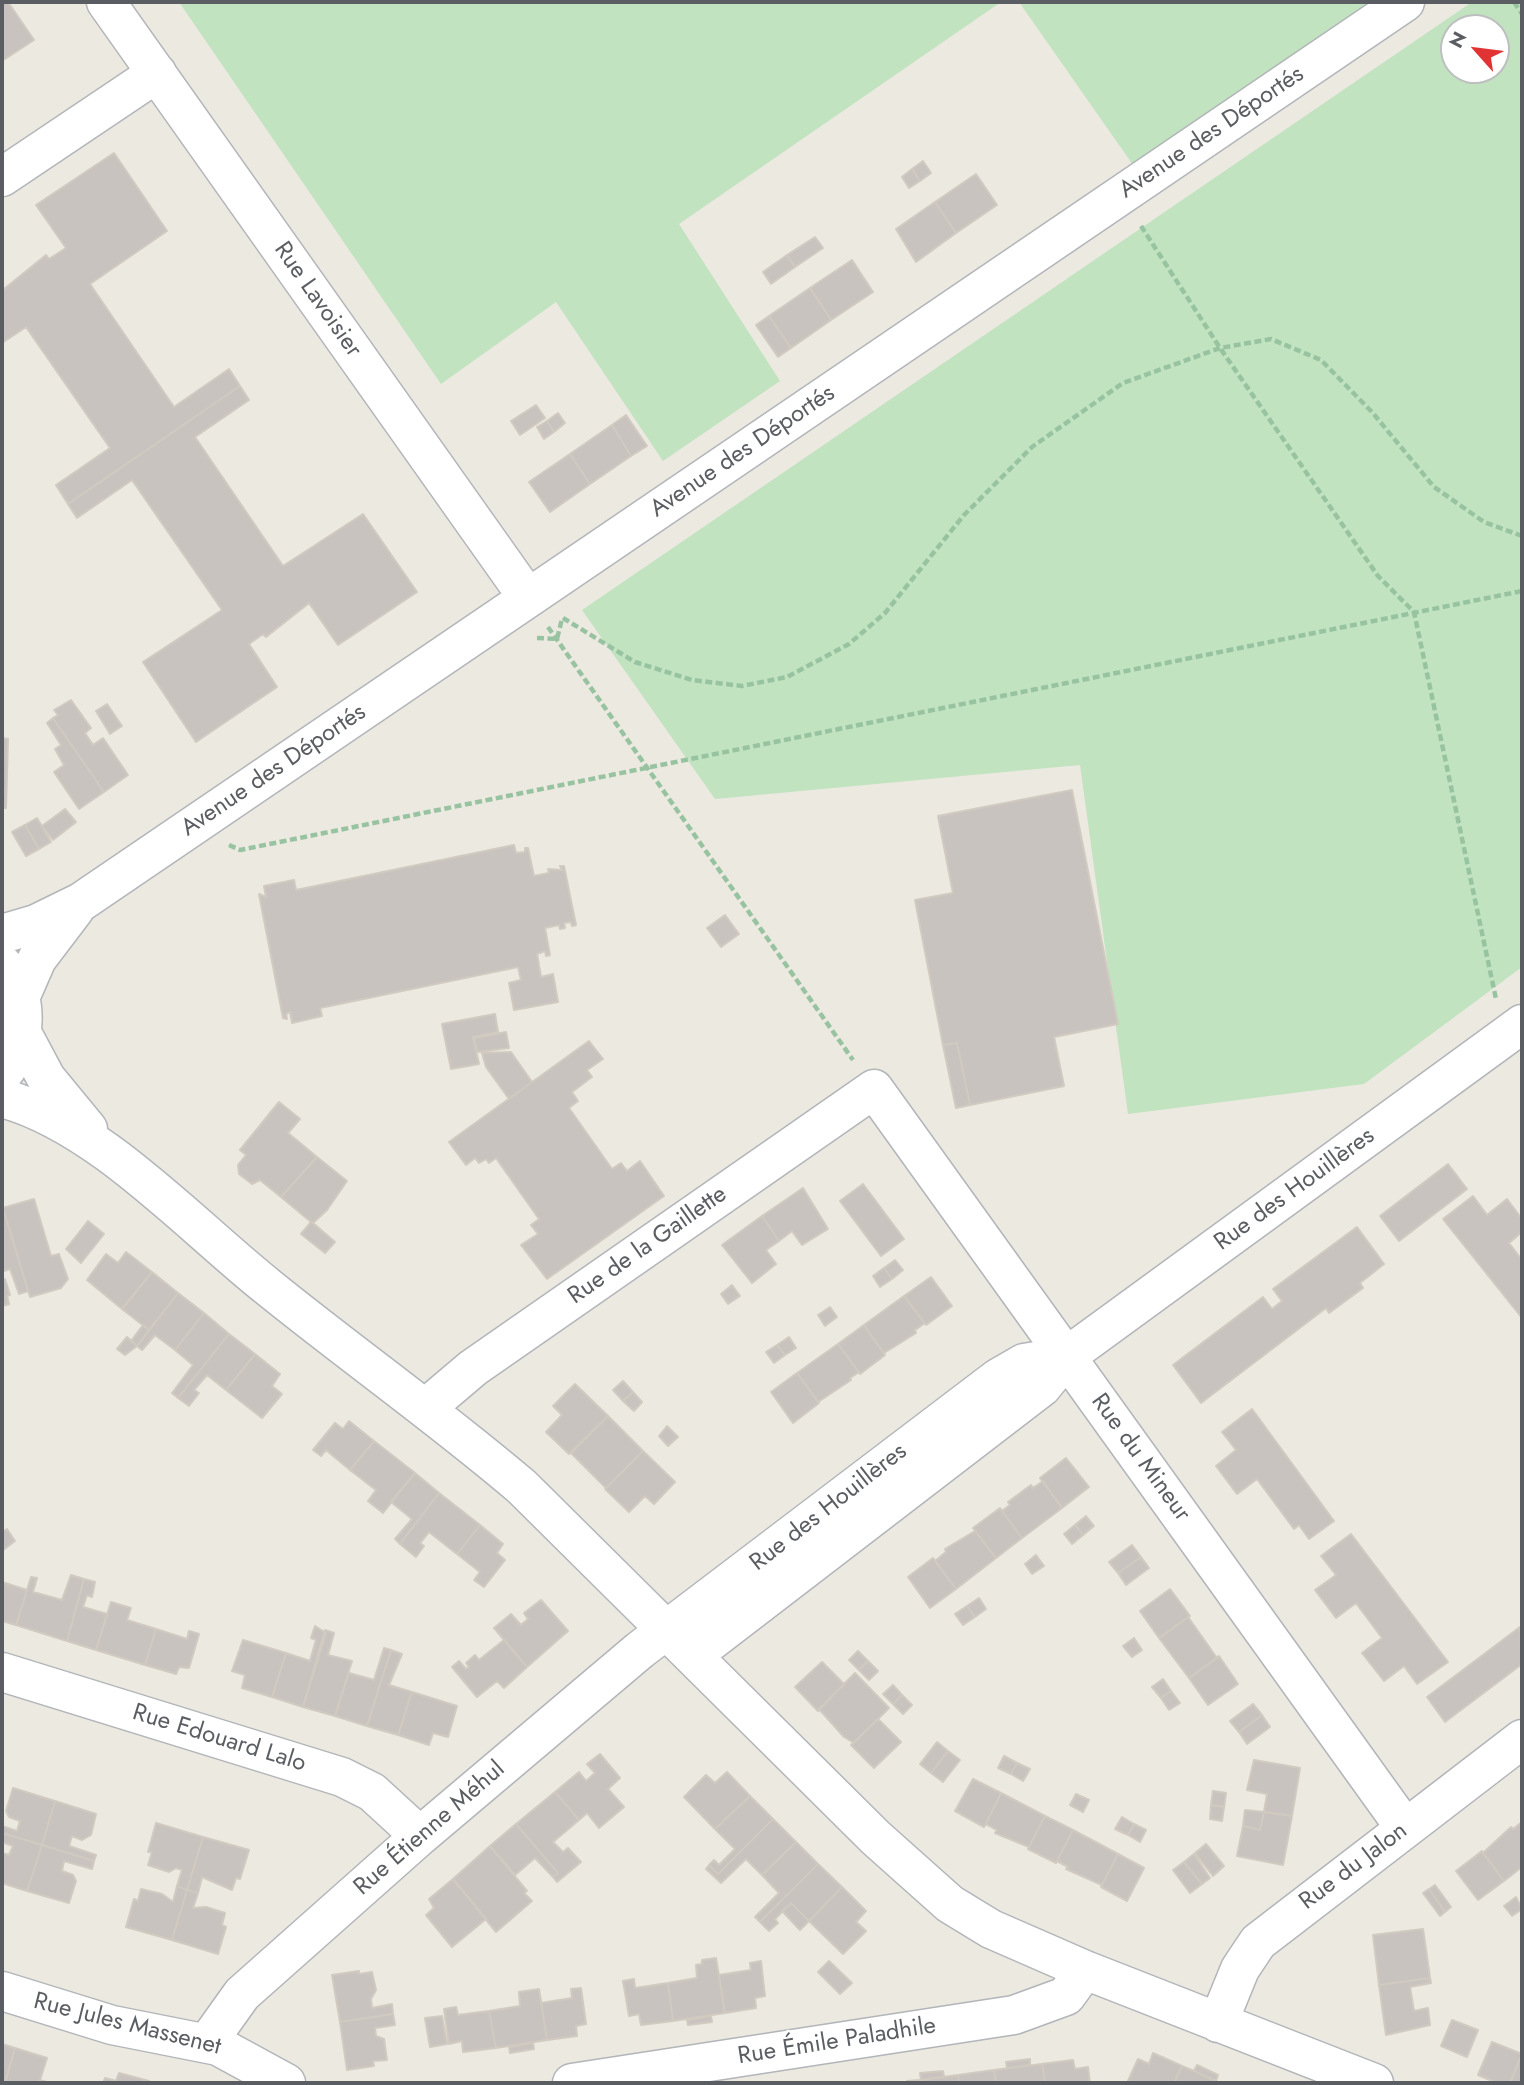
<!DOCTYPE html>
<meta charset="utf-8">
<style>
body{margin:0}
#map{position:relative;width:1524px;height:2085px;overflow:hidden;background:#ece9e1;font-family:Jost,sans-serif}
canvas{display:block}
.frame{position:absolute;inset:0;border:4px solid #5a5e62;pointer-events:none}
.north{position:absolute;left:1440px;top:14px;width:70px;height:70px;box-sizing:border-box;background:#fff;border:2px solid #bdbfc0;border-radius:50%;rotate:298deg;font-size:19px;font-weight:700;line-height:28px;text-align:center;color:#5a5e62}
.north::after{content:'';display:block;margin:auto;width:24px;height:32px;background:#e13333;clip-path:polygon(50% 0,100% 100%,50% 72%,0 100%)}
</style>
<div id="map">
<canvas width="1524" height="2085"></canvas>
<div class="frame"></div>
<div class="north">N</div>
</div>
<script>
const ctx = document.querySelector('canvas').getContext('2d');
ctx.lineJoin = 'round';
function fill(path, color) { ctx.fillStyle = color; ctx.fill(path, 'evenodd'); }
function stroke(path, color, width, dash) { ctx.strokeStyle = color; ctx.lineWidth = width; ctx.lineCap = dash ? 'butt' : 'round'; ctx.setLineDash(dash || []); ctx.stroke(path); }
function write(font, color, halo, rows, align = 'center') {
  ctx.font = font + ' Jost,sans-serif'; ctx.lineWidth = 5; ctx.setLineDash([]); ctx.textBaseline = 'middle'; ctx.strokeStyle = halo; ctx.fillStyle = color; for (const [text, x, y, turn = 0] of rows) {
    ctx.save(); ctx.translate(x, y); ctx.rotate((+turn || 0) * Math.PI / 180); ctx.textAlign = isNaN(turn) ? turn : align; if (halo) ctx.strokeText(text, 0, 0); ctx.fillText(text, 0, 0); ctx.restore();
  }
}
const green = new Path2D(`
 M179 2H1001L679 224 780 381 663 461 556 302 441 384Z
 M1019 2H1375L1133 165Z
 M1472 2H1522V967L1364 1084 1128 1114 1080 765 715 799 582 610ZM1454 28H1496V70H1454Z`);
const building = new Path2D(`
 M2 2H8L34 40 2 61Z
 M114 153 167 231 90 284 174 407 229 369 240 386 68 504 56 485 110 448 26 327 2 343V285L4 289 46 255 49 259 66 248 36 205Z
 M923 161 931 173 920 181 912 169Z
 M912 169 920 181 909 188 902 177Z
 M976 174 997 205 956 233 935 202Z
 M935 202 956 233 916 262 896 229Z
 M815 237 823 248 795 267 787 255Z
 M787 255 795 267 771 284 763 272Z
 M852 260 873 292 831 320 810 288Z
 M810 288 831 320 791 348 769 316Z
 M769 316 791 348 778 357 756 325Z
 M240 386 249 400 195 437 283 566 363 514 417 592 338 645 309 603 266 637 263 634 249 644 277 687 196 742 143 662 222 610 132 480 77 518 68 504Z
 M536 405 545 418 520 435 511 421Z
 M558 413 565 423 554 432 547 421Z
 M626 415 647 446 631 456 612 425Z
 M547 421 554 432 544 439 537 427Z
 M612 425 631 456 590 484 570 454Z
 M570 454 590 484 550 512 529 482Z
 M71 700 91 728 85 733 93 745 103 738 128 775 104 792 53 718 58 715 54 710Z
 M107 704 122 726 110 734 96 711Z
 M53 718 104 792 79 809 54 772 64 765 55 749 61 745 47 723Z
 M2 738 8 739 6 808H2Z
 M1072 790 1118 1024 1054 1037 1064 1086 970 1105 957 1043 943 1045 915 900 953 893 938 816Z
 M65 809 76 822 53 840 42 826Z
 M37 818 51 842 39 849 25 825Z
 M25 825 39 849 26 856 12 832Z
 M514 845 516 853 525 852V848H528L534 876 549 873 548 869 562 870 560 866H564L576 925 572 926 571 922 564 923 565 928 560 929 559 925 545 928 550 955 546 956 545 951 537 954 541 977 553 974 558 1002 514 1010 509 983 521 980 518 967 320 1008 322 1016 292 1023 290 1012 286 1014 287 1019 283 1018 259 894 266 897 264 886 294 880 296 890Z
 M725 915 739 934 721 947 707 928Z
 M495 1014 498 1032 473 1037 479 1064 451 1069 442 1024Z
 M506 1032 509 1048 477 1052 474 1038Z
 M589 1041 603 1059 587 1070 592 1077 572 1092 578 1101 569 1108 612 1169 621 1163 627 1171 640 1161 664 1196 547 1279 521 1245 538 1234 531 1225 539 1219 496 1158 489 1163 486 1159 479 1163 475 1158 466 1165 449 1142Z
 M957 1043 970 1105 956 1108 943 1045Z
 M511 1052 532 1082 509 1099 486 1067 482 1053Z
 M279 1102 300 1119 288 1133 317 1157 281 1197 260 1180 252 1184 239 1174 238 1165 246 1155 240 1150Z
 M317 1157 347 1181 327 1210 313 1223 335 1242 325 1253 301 1234 311 1222 281 1197Z
 M1448 1164 1467 1189 1399 1241 1380 1216Z
 M863 1184 904 1239 881 1256 840 1201Z
 M803 1188 828 1229 802 1245 792 1231 779 1241 762 1216Z
 M1473 1196 1487 1215 1507 1199 1522 1219V1232L1509 1243 1522 1260V1318L1443 1219Z
 M34 1199 51 1256 59 1254 68 1279 61 1288 30 1297 3 1208Z
 M3 1208 28 1291 19 1294 10 1269 4 1271 2 1264Z
 M762 1216 779 1241 766 1250 776 1264 752 1283 722 1245Z
 M88 1221 104 1234 81 1263 66 1249Z
 M1357 1227 1384 1264 1360 1283 1363 1288 1329 1313 1326 1308 1201 1403 1173 1365 1263 1297 1272 1309 1282 1301 1273 1289Z
 M126 1252 152 1272 122 1309 87 1280 106 1254 118 1263Z
 M895 1260 903 1270 892 1279 884 1268Z
 M884 1268 892 1279 880 1287 873 1276Z
 M152 1272 178 1293 149 1330 122 1309Z
 M931 1277 952 1306 926 1325 904 1296Z
 M5 1279 10 1295 7 1296 9 1304 2 1306V1280Z
 M732 1285 740 1296 728 1304 721 1294Z
 M178 1293 204 1313 175 1350 155 1335 142 1350 137 1346Z
 M904 1296 925 1323 915 1330 916 1333 884 1353 864 1325Z
 M830 1307 837 1317 825 1326 818 1315Z
 M204 1313 229 1334 178 1398 172 1393 193 1365 175 1350Z
 M143 1325 149 1330 137 1346 131 1341Z
 M864 1325 885 1355 860 1374 838 1344Z
 M229 1334 255 1354 226 1390 207 1375 194 1390 199 1393 189 1406 178 1398Z
 M127 1337 137 1346 125 1355 117 1349Z
 M789 1337 796 1348 785 1355 777 1345Z
 M838 1344 859 1372 850 1378 851 1380 818 1402 797 1373Z
 M777 1345 785 1355 774 1363 766 1352Z
 M255 1354 280 1374 272 1386 282 1394 262 1418 226 1390Z
 M797 1373 819 1403 793 1423 771 1392Z
 M623 1381 633 1392 623 1401 613 1390Z
 M575 1384 608 1416 569 1454 546 1432 562 1415 553 1406Z
 M633 1392 642 1402 634 1411 623 1401Z
 M1252 1409 1334 1521 1309 1539 1299 1525 1294 1529 1257 1479 1237 1494 1216 1466 1236 1450 1222 1432Z
 M608 1416 643 1451 606 1488 571 1453Z
 M349 1421 374 1441 350 1470 326 1450 321 1456 313 1450 335 1423 343 1429Z
 M667 1426 678 1437 668 1446 659 1436Z
 M374 1441 415 1473 383 1513 368 1501 376 1490 350 1470Z
 M643 1451 675 1482 654 1504 645 1496 629 1512 605 1489Z
 M1066 1458 1089 1487 1062 1508 1040 1478Z
 M415 1473 439 1493 400 1544 395 1539 412 1519 391 1502Z
 M1043 1481 1062 1508 1022 1538 1002 1511 1010 1505 1008 1502 1031 1485 1033 1488Z
 M439 1493 480 1525 457 1554 429 1532 420 1543 424 1546 416 1557 400 1544Z
 M1000 1508 1022 1538 996 1558 973 1528Z
 M1086 1516 1094 1526 1083 1535 1075 1525Z
 M480 1525 503 1544 497 1553 505 1560 484 1587 474 1580 480 1572 457 1554Z
 M1075 1525 1083 1535 1072 1544 1064 1534Z
 M7 1529 15 1541 2 1551V1532Z
 M975 1531 996 1558 956 1589 935 1561 946 1552 945 1549Z
 M1351 1534 1448 1662 1417 1684 1404 1666 1384 1681 1362 1653 1382 1638 1356 1603 1336 1618 1315 1590 1336 1575 1321 1556Z
 M1132 1545 1141 1557 1118 1573 1109 1562Z
 M1036 1555 1044 1566 1032 1574 1025 1564Z
 M1141 1557 1149 1568 1126 1585 1118 1573Z
 M933 1558 956 1589 930 1608 908 1577Z
 M71 1575 84 1579 67 1641 16 1625 31 1577 37 1578 33 1592 62 1600Z
 M84 1579 95 1582 92 1597 87 1595 83 1607 107 1614 96 1650 67 1641Z
 M2 1582 27 1590 16 1625 2 1621Z
 M1170 1589 1190 1616 1159 1638 1140 1611Z
 M979 1598 986 1609 975 1617 967 1606Z
 M541 1600 568 1631 527 1667 494 1628 511 1614 521 1625 528 1619 524 1613Z
 M111 1602 131 1608 127 1620 156 1629 145 1665 96 1650Z
 M967 1606 975 1617 963 1625 955 1614Z
 M1188 1617 1217 1658 1189 1678 1159 1638Z
 M315 1626 326 1633 303 1707 272 1697 286 1653 310 1661 316 1640 311 1638Z
 M1520 1627 1522 1664 1445 1722 1427 1697Z
 M156 1629 187 1639 189 1631 199 1634 189 1668 179 1667 176 1674 145 1665Z
 M325 1630 334 1633 328 1655 352 1661 335 1716 303 1707Z
 M1134 1638 1142 1650 1132 1657 1123 1646Z
 M243 1640 286 1653 272 1697 242 1688 245 1675 232 1671Z
 M504 1640 527 1667 504 1688 497 1681 477 1697 452 1667 459 1661 466 1669 469 1667 466 1663 475 1655 479 1660Z
 M384 1648 391 1650 367 1726 335 1716 349 1673 374 1680Z
 M391 1650 402 1654 389 1685 412 1692 398 1735 367 1726Z
 M858 1651 868 1661 859 1670 849 1660Z
 M1219 1656 1238 1684 1208 1705 1189 1678Z
 M868 1661 878 1671 869 1680 859 1670Z
 M822 1662 844 1684 818 1711 795 1687Z
 M855 1673 889 1708 854 1743 844 1737 819 1709Z
 M1163 1679 1171 1691 1161 1698 1152 1687Z
 M893 1685 902 1695 893 1704 883 1694Z
 M1171 1691 1180 1703 1169 1710 1161 1698Z
 M412 1692 457 1706 448 1737 433 1733 429 1745 398 1735Z
 M902 1695 912 1705 903 1714 893 1704Z
 M1253 1704 1262 1715 1239 1732 1230 1721Z
 M1262 1715 1270 1727 1247 1744 1239 1732Z
 M878 1719 901 1742 874 1768 851 1745Z
 M937 1742 948 1751 931 1773 920 1764Z
 M948 1751 960 1760 943 1782 931 1773Z
 M600 1754 620 1778 608 1789 624 1807 599 1828 587 1813 579 1820 555 1792 579 1772 586 1781 595 1773 587 1764Z
 M1004 1756 1017 1763 1011 1774 998 1768Z
 M1254 1760 1300 1768 1292 1816 1264 1812 1267 1794 1247 1790Z
 M1017 1763 1030 1769 1023 1781 1011 1774Z
 M727 1772 750 1796 715 1829 684 1797 706 1775 715 1783Z
 M973 1779 1001 1793 984 1827 955 1811Z
 M13 1788 55 1801 42 1845 2 1833V1826L17 1831 20 1821 9 1817 6 1811Z
 M1213 1791 1226 1793 1224 1807 1211 1805Z
 M555 1792 579 1820 553 1842 563 1852 568 1848 581 1862 557 1882 553 1877 558 1873 516 1824Z
 M1001 1793 1045 1816 1029 1847 995 1833 997 1830 986 1824Z
 M1076 1794 1089 1800 1083 1812 1070 1805Z
 M750 1796 773 1819 718 1874 709 1865 714 1860 719 1865 735 1849 715 1829Z
 M55 1801 96 1814 91 1835 82 1840 72 1836 69 1846 96 1855 94 1861 42 1845Z
 M1211 1805 1224 1807 1222 1821 1210 1819Z
 M1245 1810 1264 1812 1260 1830 1243 1826Z
 M1264 1812 1292 1816 1283 1865 1237 1856 1243 1826 1260 1830Z
 M1045 1816 1073 1830 1056 1863 1028 1849Z
 M1122 1817 1134 1824 1128 1835 1115 1829Z
 M773 1819 796 1842 762 1875 746 1859 721 1883 706 1869 709 1865 718 1874Z
 M1522 1822V1867L1504 1881 1483 1853 1511 1827 1513 1829Z
 M156 1823 203 1837 187 1890 177 1886 182 1870 176 1868 169 1872 148 1865 152 1852H148Z
 M516 1824 558 1873 553 1877 535 1858 515 1875 490 1846Z
 M1134 1824 1146 1830 1140 1842 1128 1835Z
 M1073 1830 1118 1854 1102 1885 1066 1869 1068 1867 1057 1861Z
 M2 1833 42 1845 27 1891 2 1883V1853L9 1855 13 1846 2 1842Z
 M203 1837 249 1850 240 1879 236 1878 232 1890 202 1877 198 1893 187 1890Z
 M796 1842 818 1864 760 1922 755 1917 779 1893 762 1875Z
 M1206 1844 1224 1866 1213 1876 1195 1853Z
 M42 1845 94 1861 92 1869 64 1861 62 1871 73 1875 76 1881 69 1903 27 1891Z
 M490 1846 527 1891 524 1893 532 1901 496 1932 453 1879Z
 M1482 1851 1504 1881 1478 1900 1456 1871Z
 M1118 1854 1144 1868 1127 1901 1101 1887Z
 M1194 1854 1210 1878 1202 1884 1184 1862Z
 M1184 1862 1202 1884 1190 1893 1173 1870Z
 M818 1864 842 1887 809 1921 791 1903 775 1919 778 1923 769 1931 760 1922Z
 M453 1879 486 1919 452 1947 426 1915 434 1908 429 1899Z
 M1435 1885 1451 1907 1445 1912 1429 1889Z
 M177 1886 187 1890 172 1940 126 1927 134 1899 138 1901 141 1889 162 1894 173 1902Z
 M842 1887 866 1911 856 1922 866 1931 843 1954 809 1921Z
 M1429 1889 1445 1912 1440 1916 1423 1893Z
 M187 1890 198 1893 193 1908 206 1907 225 1913 222 1925 226 1927 218 1954 172 1940Z
 M1516 1897 1522 1909 1512 1916 1504 1906Z
 M791 1903 809 1921 800 1930 782 1911Z
 M1423 1929 1430 1978 1379 1985 1373 1935Z
 M716 1958 725 2013 673 2021 668 1983 697 1978 696 1965 702 1964V1960Z
 M761 1961 765 1996 755 1998 756 2008 725 2013 719 1975 751 1970 750 1963Z
 M829 1961 852 1983 840 1994 818 1972Z
 M359 1971V1974L372 1972 376 1990 371 1999 372 2008 392 2004 393 2014 340 2022 332 1975Z
 M1430 1978 1431 1983 1410 1987 1414 2011 1428 2008 1430 2025 1386 2035 1379 1985Z
 M634 1979 635 1988 668 1983 673 2021 641 2025 639 2014 629 2016 623 1981Z
 M581 1988 586 2024 576 2026 577 2036 547 2040 541 2003 572 1998 571 1989Z
 M539 1989 547 2040 496 2048 489 2011 520 2006 519 1992Z
 M456 2007 458 2015 489 2011 496 2048 463 2052 462 2041 449 2044 444 2009Z
 M393 2014 395 2025 375 2028 376 2036 384 2039 387 2060 373 2061 374 2066 347 2070 340 2022Z
 M442 2016 447 2044 430 2047 425 2018Z
 M711 2016 712 2022 688 2025 687 2020Z
 M1452 2020 1478 2030 1467 2057 1441 2046Z
 M1492 2042 1522 2054 1510 2083H1497L1478 2075Z
 M533 2043 534 2049 510 2053 509 2047Z
 M2 2044 15 2048 5 2083H2Z
 M15 2048 47 2058 40 2080 50 2083H5Z
 M1153 2053 1182 2066 1174 2083H1127L1138 2059 1149 2064Z
 M1522 2054V2083H1510Z
 M1030 2059V2065L1007 2068 1006 2062Z
 M1073 2060 1075 2069 1088 2067 1090 2083H1045L1042 2064Z
 M1042 2064 1045 2083H996L994 2070Z
 M1197 2065 1218 2075 1216 2081 1194 2071Z
 M1182 2066 1194 2071 1220 2083H1174Z
 M994 2070 996 2083H959L958 2075Z
 M943 2071 944 2077 921 2080 920 2073Z
 M119 2073 149 2081 148 2083H103L105 2078 116 2081Z
 M958 2075 959 2083 907 2081 921 2080Z`);
const path = new Path2D(`
 M1514 2 1522 14
 M1141 226 1220 348 1378 576 1414 612 1496 999
 M563 618 635 662 692 680 742 686 787 677 849 644 885 613 964 515 1032 447 1123 383 1220 348 1271 339 1321 360 1372 412 1434 487 1484 522 1522 536
 M548 627 853 1060
 M537 638 557 639 562 619
 M229 845 240 850 1522 591`);
const minor = new Path2D(`
 M106 2 528 598
 M2 177 157 73
 M2 934 36 924 81 902 1405 2
 M2 964C31 996 28 1043 2 1075
 M20 998 37 959 75 909
 M22 1033 46 1078 88 1129
 M2 1098C99 1124 190 1225 268 1287 352 1355 440 1417 522 1487L876 1838 950 1904 991 1929 1085 1970 1374 2083
 M427 1407 473 1368 874 1089 1405 1828
 M693 1655 1042 1387 1067 1356 1522 1024
 M2 1672 342 1777 372 1792 420 1836
 M2 1991 112 2025 218 2046 286 2083
 M1218 2023 1240 1969 1258 1942 1522 1739
 M207 2043 242 1994 420 1836 640 1650 998 1378 1024 1363 1067 1356
 M572 2083 1014 2015 1066 1996 1085 1970`);
const streetNames = [
 ["Avenue des Déportés",1212,133,-34],
 ["Rue Lavoisier",317,300,55],
 ["Avenue des Déportés",743,452,-34],
 ["Avenue des Déportés",274,771,-34],
 ["Rue des Houillères",1295,1190,-36],
 ["Rue de la Gaillette",648,1246,-35],
 ["Rue du Mineur",1140,1458,54],
 ["Rue des Houillères",829,1508,-38],
 ["Rue Edouard Lalo",219,1739,17],
 ["Rue Étienne Méhul",430,1829,-41],
 ["Rue du Jalon",1354,1867,-37],
 ["Rue Jules Massenet",127,2025,14],
 ["Rue Émile Paladhile",837,2042,-9]
];
fill(green, '#c1e3bf');
fill(building, '#c8c3bf');
stroke(building, '#d1cac0', 2);
stroke(minor, '#b2b5b9', 41);
stroke(path, '#98c3a1', 4.5, [7, 3.5]);
stroke(minor, '#fff', 38);
write('24px', '#5a5e62', '#fff', streetNames);
</script>
